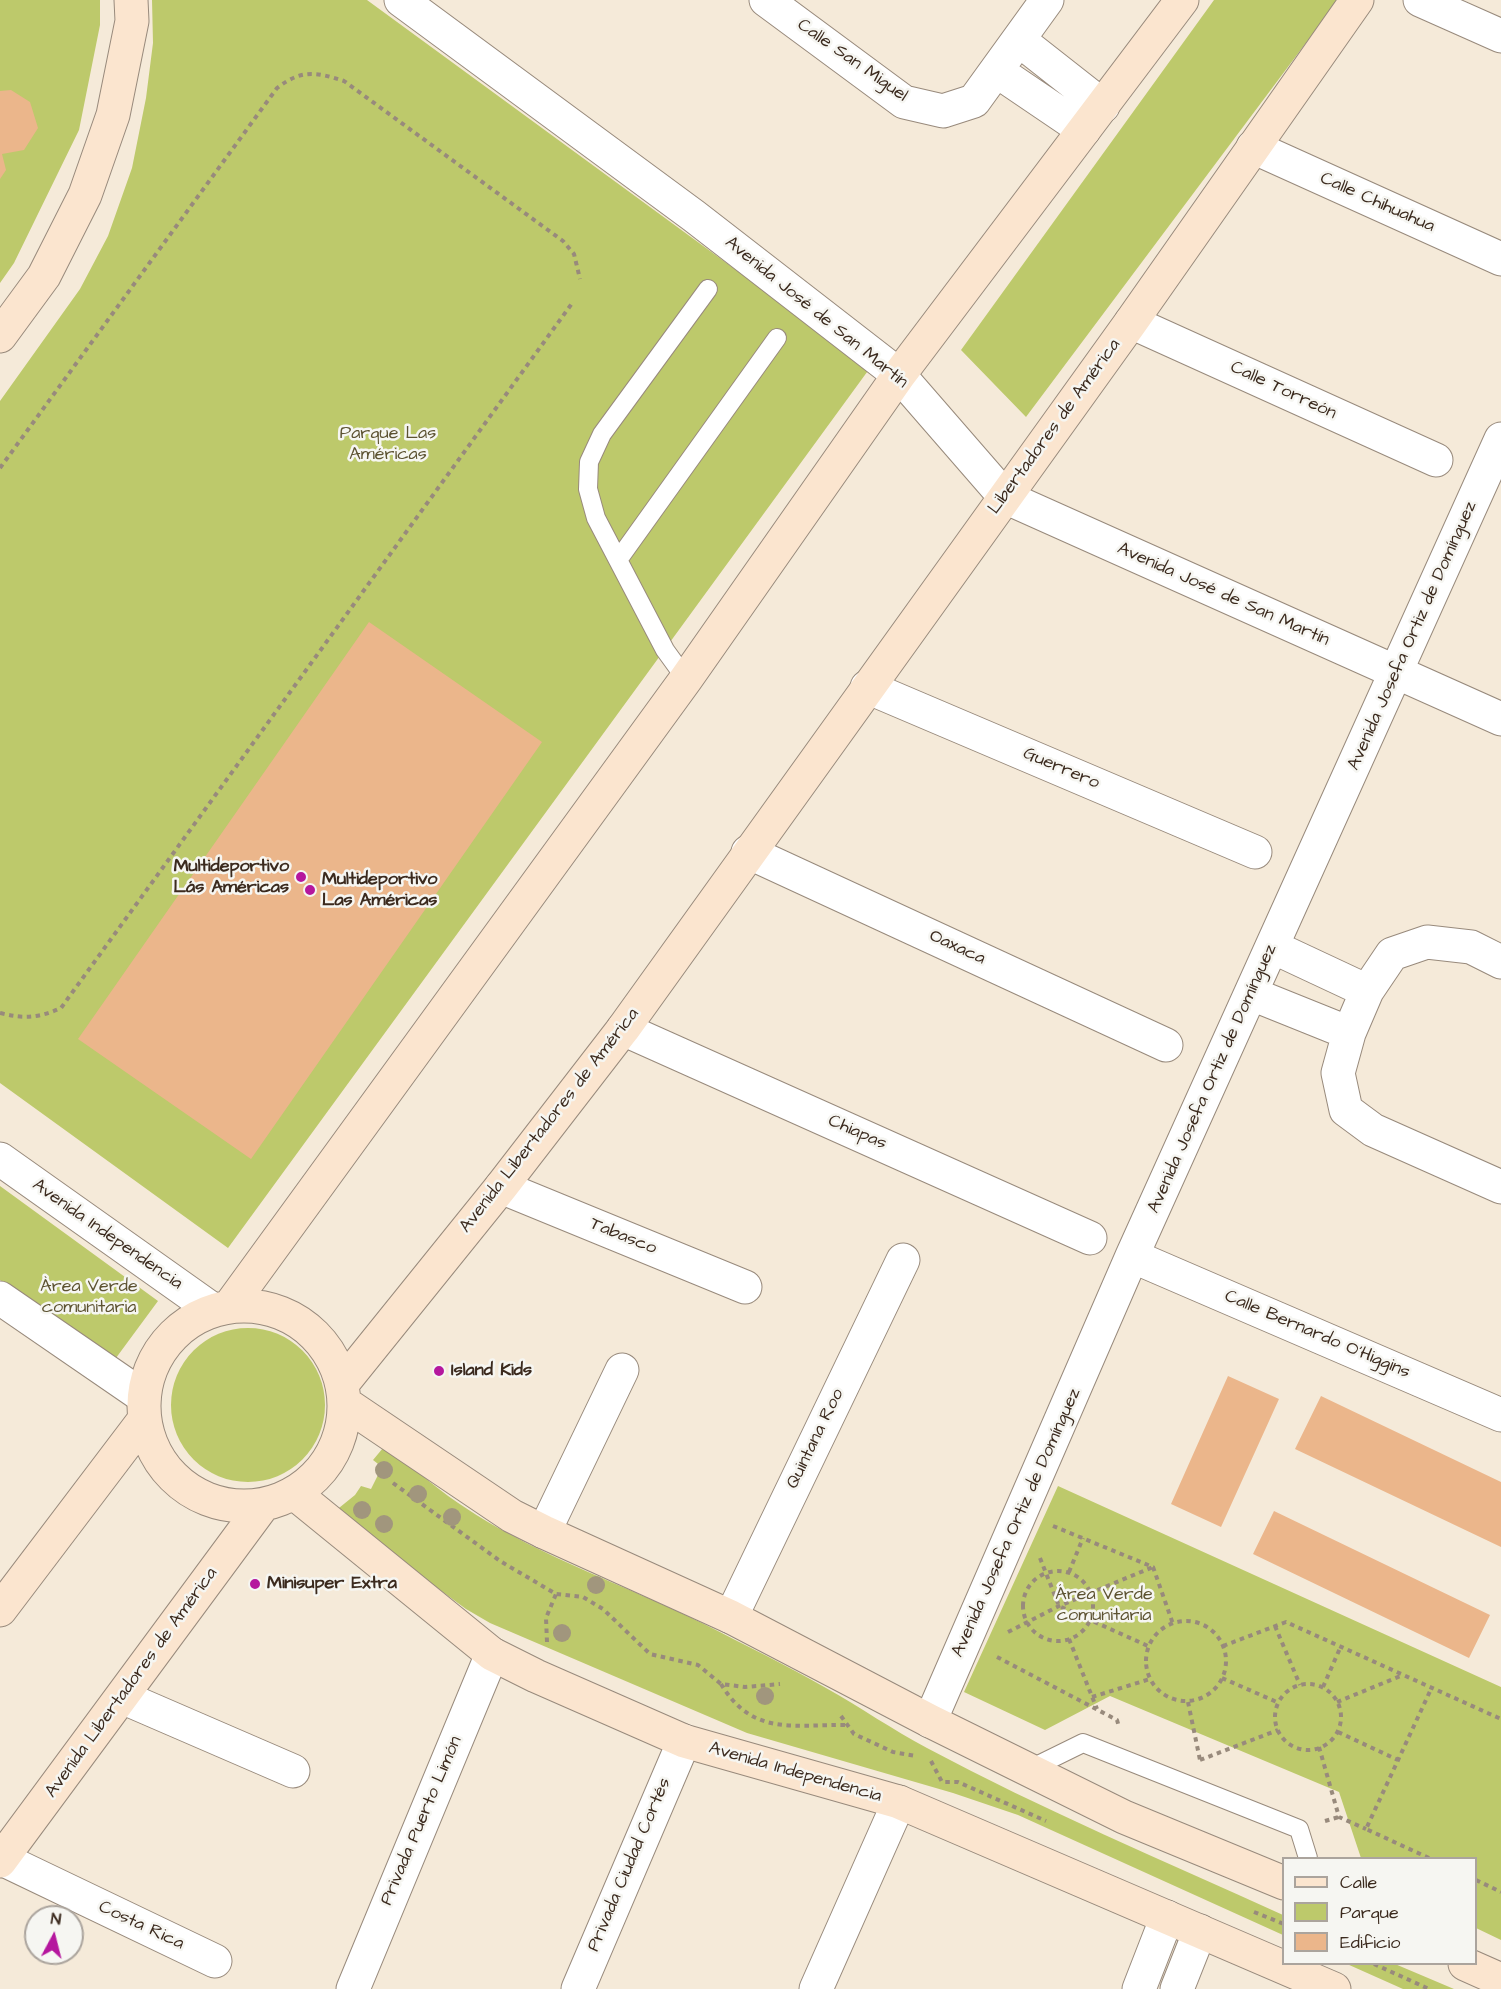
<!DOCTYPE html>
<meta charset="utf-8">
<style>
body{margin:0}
#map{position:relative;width:1501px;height:1989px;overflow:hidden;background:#f5ead9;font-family:"Architects Daughter",sans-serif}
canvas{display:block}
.legend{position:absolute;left:1282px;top:1857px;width:195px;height:108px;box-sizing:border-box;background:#f6f6f2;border:2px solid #aba49d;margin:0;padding:8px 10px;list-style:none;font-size:18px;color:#3b2a1e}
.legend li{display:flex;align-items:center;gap:12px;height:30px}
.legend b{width:30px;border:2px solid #aba49d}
.north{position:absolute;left:24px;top:1905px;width:60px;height:60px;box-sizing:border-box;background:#f6f6f2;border:2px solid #aba49d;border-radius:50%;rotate:7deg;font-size:16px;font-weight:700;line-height:24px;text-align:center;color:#3b2a1e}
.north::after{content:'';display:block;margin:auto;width:21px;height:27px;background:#b5179e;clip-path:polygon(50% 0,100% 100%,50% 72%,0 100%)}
</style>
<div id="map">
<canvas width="1501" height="1989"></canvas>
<ul class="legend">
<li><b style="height:8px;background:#fbe5cf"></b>Calle</li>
<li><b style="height:16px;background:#bdc96b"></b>Parque</li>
<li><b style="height:16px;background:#ebb68b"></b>Edificio</li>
</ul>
<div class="north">N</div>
</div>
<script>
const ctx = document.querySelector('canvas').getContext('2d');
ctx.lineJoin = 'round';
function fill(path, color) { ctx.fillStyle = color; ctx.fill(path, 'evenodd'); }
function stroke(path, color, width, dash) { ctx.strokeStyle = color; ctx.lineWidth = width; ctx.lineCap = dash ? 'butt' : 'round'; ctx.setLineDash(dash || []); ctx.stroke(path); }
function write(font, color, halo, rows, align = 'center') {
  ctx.font = font + ' "Architects Daughter",sans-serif'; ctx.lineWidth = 5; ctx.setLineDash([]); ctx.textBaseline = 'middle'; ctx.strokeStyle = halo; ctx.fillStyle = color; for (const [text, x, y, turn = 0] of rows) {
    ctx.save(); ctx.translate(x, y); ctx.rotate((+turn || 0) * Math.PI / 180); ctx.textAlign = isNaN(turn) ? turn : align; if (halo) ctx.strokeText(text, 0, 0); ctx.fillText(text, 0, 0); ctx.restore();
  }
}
const green = new Path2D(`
 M0 0H100V25L79 130 14 263 0 283Z
 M152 0H367L870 368 228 1248 0 1083V401L80 289 108 236 132 168 146 98 153 43Z
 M1214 0H1338L1026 417 961 350Z
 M0 1186 158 1301 113 1362 0 1280Z
 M171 1405a77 77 0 1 1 154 0a77 77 0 1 1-154 0Z
 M388 1442C472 1536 595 1570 704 1624 745 1645 786 1665 826 1688 860 1707 893 1730 927 1748 1043 1810 1164 1861 1283 1915V1935L1018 1815 953 1793 747 1733 490 1623 466 1609 334 1512 355 1495 361 1486 371 1489 382 1467 373 1460Z
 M1058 1486 1501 1687V1940L1476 1928V1858H1361L1339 1792 1110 1696 1045 1730 964 1692Z
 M1347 1964H1395L1454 1989H1403Z`);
const building = new Path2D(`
 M11 90 30 102 38 128 24 150 2 154 6 170 0 179V91Z
 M369 622 542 742 251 1159 78 1039Z
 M1228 1376 1279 1399 1221 1527 1171 1504Z
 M1321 1396 1501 1482V1547L1295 1449Z
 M1274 1511 1490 1615 1469 1658 1253 1554Z`);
const path = new Path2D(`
 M0 468 277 88C302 69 316 72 344 81L563 241 574 254 580 279
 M0 1013C23 1019 39 1018 61 1008L573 302
 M393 1483 500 1561 556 1594 583 1597 603 1609 650 1654 698 1665 721 1684 745 1687 780 1684
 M1053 1526 1153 1567 1173 1624
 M1040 1558 1059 1606 1148 1646
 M1023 1606a35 35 0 1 1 70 0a35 35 0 1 1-70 0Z
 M1069 1572 1083 1538
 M1146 1661a40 40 0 1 1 80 0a40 40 0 1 1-80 0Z
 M1275 1626 1300 1685
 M1008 1632 1059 1606 1153 1567
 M1069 1639 1097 1709
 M547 1642 546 1618 556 1594
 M1223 1646 1286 1622 1501 1719
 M997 1657 1117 1720 1119 1727
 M1222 1678 1279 1703
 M721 1684C753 1737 794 1724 847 1725
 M1275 1717a33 33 0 1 1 66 0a33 33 0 1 1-66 0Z
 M1323 1687 1341 1646
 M1092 1697 1150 1679
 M1188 1702 1200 1760
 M1337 1702 1403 1675
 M841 1716 854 1734 893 1752 916 1756
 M1338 1732 1398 1760
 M1319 1747 1339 1817 1366 1829
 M1200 1760 1278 1730
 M931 1761 942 1782H958L1046 1821
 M1325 1821 1339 1817
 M1429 1858 1366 1829 1432 1687
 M1476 1880 1501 1892
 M1254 1912 1284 1924
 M1374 1964 1429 1989`);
const service = new Path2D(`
 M618 560 777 338
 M686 679 665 650 596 518 588 489 589 462 602 434 708 289
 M1028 1770 1083 1743 1299 1829 1308 1858`);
const minor = new Path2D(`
 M401 0 694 216 899 375 1005 497 1501 719
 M766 0 904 102 943 111 974 101 1047 0
 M1420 0 1501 36
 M1019 40 1103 106
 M997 71 1084 130
 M1253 147 1501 259
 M1131 322 1436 460
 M867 687 1255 852
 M748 852 1166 1045
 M1273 947 1367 991
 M1501 962 1471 947 1427 942 1392 954 1367 991 1349 1033 1338 1073 1346 1110 1373 1130 1501 1187
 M1252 994 1349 1033
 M623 1029 1090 1238
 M0 1159 213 1310
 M501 1187 745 1287
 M1132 1256 1501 1415
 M0 1298 144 1397
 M544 1532 622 1370
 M731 1617 903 1260
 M122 1697 293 1771
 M930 1721 1132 1256 1501 439
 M2 1859 215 1961
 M353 1989 492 1654
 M578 1989 684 1741
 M816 1989 899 1802
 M1139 1989 1167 1917
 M1177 1989 1200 1931`);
const secondary = new Path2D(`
 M0 336 44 276 85 195 113 115 132 21 131 0
 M144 1406a100 100 0 1 1 200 0a100 100 0 1 1-200 0Z
 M229 1307 686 679 899 375 1182 0
 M343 1383 501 1187 623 1029 1131 322 1357 0
 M346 1404 512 1516 544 1532 731 1617 930 1721 1124 1817 1284 1883
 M294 1493 492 1654 536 1676 684 1741 899 1802 1334 1989
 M0 1610 144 1420
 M0 1861 263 1505
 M1465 1964 1501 1980`);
const trees = [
 [384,1470],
 [418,1494],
 [362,1510],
 [452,1517],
 [384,1524],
 [596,1585],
 [562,1633],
 [765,1696]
];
const markers = [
 [301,877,6,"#b5179e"],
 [310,890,6,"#b5179e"],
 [439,1371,6,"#b5179e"],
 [255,1584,6,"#b5179e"]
];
const streetNames = [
 ["Calle San Miguel",852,61,35],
 ["Calle Chihuahua",1377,203,24],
 ["Avenida José de San Martín",816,313,39],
 ["Calle Torreón",1283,391,25],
 ["Libertadores de América",1055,427,-54],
 ["Avenida José de San Martín",1223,595,24],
 ["Avenida Josefa Ortiz de Domínguez",1413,636,-66],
 ["Guerrero",1061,769,23],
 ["Oaxaca",957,948,25],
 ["Avenida Josefa Ortiz de Domínguez",1213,1079,-66],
 ["Avenida Libertadores de América",550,1121,-52],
 ["Chiapas",857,1133,24],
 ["Avenida Independencia",107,1235,35],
 ["Tabasco",623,1237,22],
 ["Calle Bernardo O'Higgins",1317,1335,23],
 ["Quintana Roo",816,1439,-64],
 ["Avenida Josefa Ortiz de Domínguez",1017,1523,-66],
 ["Avenida Libertadores de América",132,1683,-54],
 ["Avenida Independencia",795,1773,16],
 ["Privada Puerto Limón",422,1821,-67],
 ["Privada Ciudad Cortés",630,1865,-67],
 ["Costa Rica",141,1926,25]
];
const parkNames = [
 ["Parque Las",388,434],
 ["Américas",388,455],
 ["Àrea Verde",89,1287],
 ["comunitaria",89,1308],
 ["Área Verde",1104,1595],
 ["comunitaria",1104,1616]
];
const poiNames = [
 ["Multideportivo",289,867,"right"],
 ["Lás Américas",289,888,"right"],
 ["Multideportivo",322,880],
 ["Las Américas",322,901],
 ["Island Kids",451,1371],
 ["Minisuper Extra",267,1584]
];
fill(green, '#bdc96b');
fill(building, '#ebb68b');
stroke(service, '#988a7c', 20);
stroke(minor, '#988a7c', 35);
stroke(secondary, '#988a7c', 35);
stroke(path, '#988a7c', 4, [4.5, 4.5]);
stroke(service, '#fff', 18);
stroke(minor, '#fff', 33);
stroke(secondary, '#fbe5cf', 33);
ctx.fillStyle = '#a1967d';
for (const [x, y] of trees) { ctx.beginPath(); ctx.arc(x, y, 9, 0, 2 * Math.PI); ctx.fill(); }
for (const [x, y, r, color] of markers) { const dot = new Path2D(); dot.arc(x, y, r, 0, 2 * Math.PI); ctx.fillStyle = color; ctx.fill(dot); stroke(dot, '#f6f6f2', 2); }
write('18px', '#3b2a1e', '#f6f6f2', streetNames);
write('18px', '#5c5231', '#f6f6f2', parkNames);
write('bold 18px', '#3b2a1e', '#f6f6f2', poiNames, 'left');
</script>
